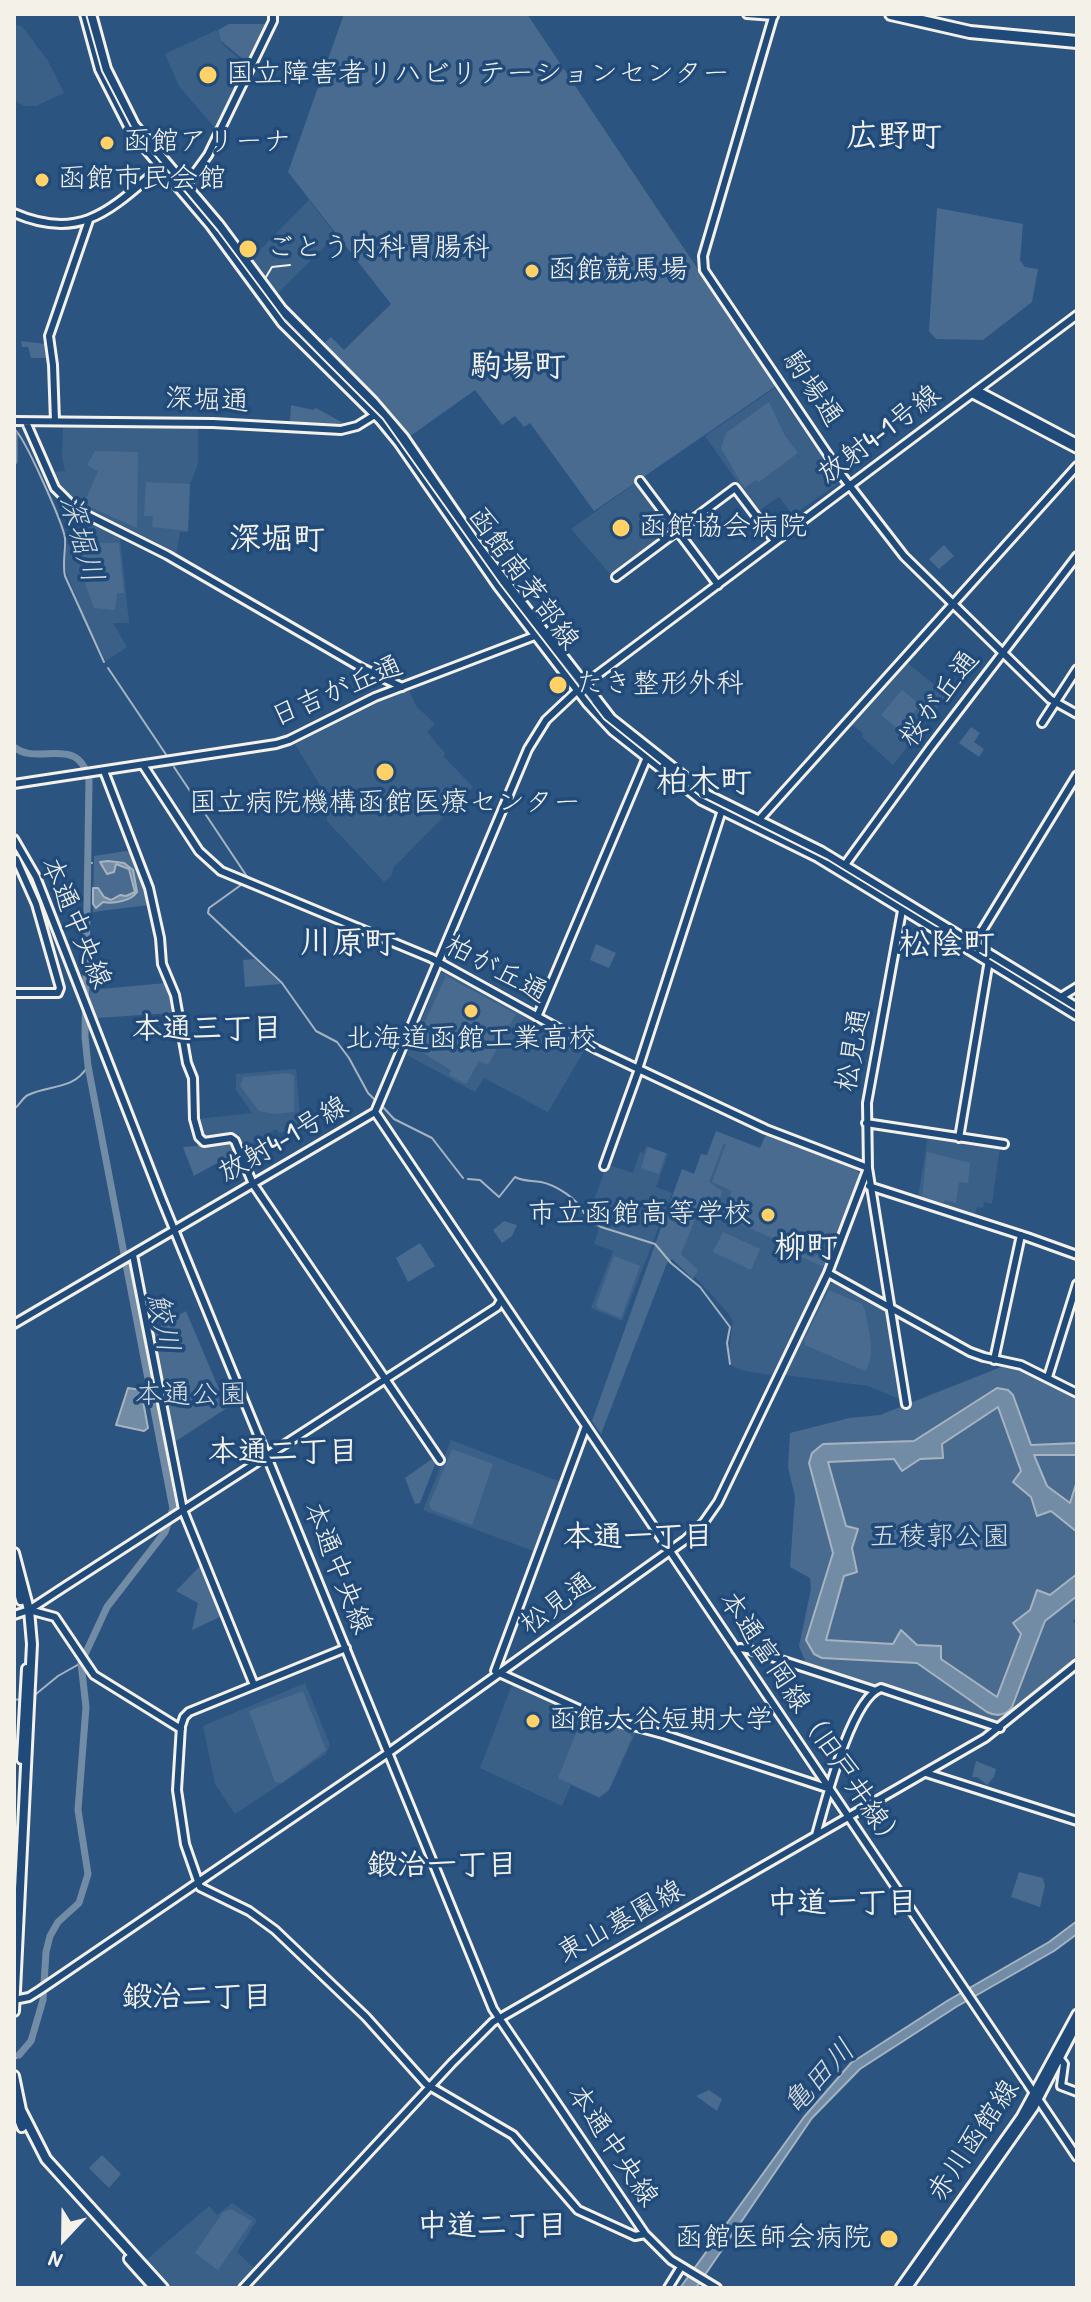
<!DOCTYPE html>
<meta charset="utf-8">
<style>
body{margin:0}
#map{position:relative;width:1091px;height:2302px;overflow:hidden;background:#2c5481;font-family:"Patrick Hand",sans-serif}
canvas{display:block}
.frame{position:absolute;inset:0;border:16px solid #f4f1e8;pointer-events:none}
.north{position:absolute;left:24px;top:2198px;width:80px;height:80px;-webkit-text-stroke:6px #1f4a7a;paint-order:stroke;rotate:202deg;font-size:22px;font-weight:700;line-height:32px;text-align:center;color:#f4f1e8}
.north::after{content:'';display:block;margin:auto;width:28px;height:36px;background:#f4f1e8;clip-path:polygon(50% 0,100% 100%,50% 72%,0 100%)}
</style>
<div id="map">
<canvas width="1091" height="2302"></canvas>
<div class="frame"></div>
<div class="north">N</div>
</div>
<script>
const ctx = document.querySelector('canvas').getContext('2d');
ctx.lineJoin = 'round';
function fill(path, color) { ctx.fillStyle = color; ctx.fill(path, 'evenodd'); }
function stroke(path, color, width, dash) { ctx.strokeStyle = color; ctx.lineWidth = width; ctx.lineCap = dash ? 'butt' : 'round'; ctx.setLineDash(dash || []); ctx.stroke(path); }
function write(font, color, halo, rows, align = 'center') {
  ctx.font = font + ' "Patrick Hand","Klee One",sans-serif'; ctx.lineWidth = 7; ctx.setLineDash([]); ctx.textBaseline = 'middle'; ctx.strokeStyle = halo; ctx.fillStyle = color; for (const [text, x, y, turn = 0] of rows) {
    ctx.save(); ctx.translate(x, y); ctx.rotate((+turn || 0) * Math.PI / 180); ctx.textAlign = isNaN(turn) ? turn : align; if (halo) ctx.strokeText(text, 0, 0); ctx.fillText(text, 0, 0); ctx.restore();
  }
}
const built = new Path2D(`
 M14 25 22 26 48 61 64 93 36 106H25L17 102 14 93Z
 M217 30 222 44 247 65 216 129 179 86 165 54Z
 M309 200 336 235 276 295 250 260Z
 M775 388 840 482 793 515 779 497 758 511 705 436Z
 M63 427H198V464L190 484 188 532H180L176 555 92 513 65 493 52 472 65 471 62 456Z
 M637 482 669 527V534L612 576 571 529Z
 M89 522 120 538 129 623H113L127 647 106 661 87 624 64 566 67 544 80 548Z
 M905 661 947 695 893 765 862 737 863 734 851 723Z
 M409 690 416 706 435 724 427 732 445 753 444 757 473 787 394 867 391 876 384 882 327 821 323 790 295 744 368 706Z
 M446 971 585 1049 548 1112 484 1078 475 1092 407 1055 440 974Z
 M296 1069 301 1129 279 1133 276 1129 244 1148 234 1135 202 1136 198 1119 252 1113 236 1090V1074Z
 M723 1137 760 1150 860 1175 824 1269 772 1375 745 1371 732 1366 729 1351 733 1322 728 1313 675 1255Z
 M928 1137 1000 1147 992 1204 984 1202 983 1208 977 1207 974 1217 918 1197Z
 M646 1146 668 1154 656 1187 672 1193 622 1321 591 1308 613 1251 594 1244 599 1229 586 1221 606 1168 609 1165 633 1173 640 1152 644 1153Z
 M835 1283 885 1311 890 1317 904 1401 868 1386 785 1375 829 1284Z
 M451 1440 561 1482 536 1552 423 1510Z
 M305 1683 330 1745 326 1754 235 1814 215 1784 203 1726Z
 M512 1685 584 1715 636 1732 609 1790 599 1798 571 1785 562 1806 480 1768Z
 M232 2203 257 2220 237 2252 254 2268 236 2288H170L145 2261 209 2206 217 2215Z`);
const green = new Path2D(`
 M344 14H527L776 386 594 511 530 423 524 427 515 416 502 425 475 390 409 437 389 410 321 346 331 337 344 350 391 304 288 172Z
 M229 24H265L268 26 249 64 221 41 218 30Z
 M937 208 1023 224 1020 260 1025 267 1038 269 1032 302 983 340 936 339 929 331Z
 M21 341 46 344 50 358H31L28 347H22Z
 M769 402 785 436 798 453 759 482 756 480 744 488 721 448 726 433Z
 M291 405 313 410 316 408 345 424 290 422Z
 M95 451 138 452 137 528 88 506 86 499 98 471 87 465Z
 M146 482 190 484 188 531 152 527 153 516H144Z
 M88 543H119L124 593H117L115 610 94 608 85 583 91 581 82 557Z
 M944 545 954 556 939 569 929 559Z
 M902 690 920 705 899 730 881 715Z
 M971 727 980 733 974 742 984 749 979 757 959 743Z
 M126 851 130 852 145 889 149 905 93 912 94 856Z
 M596 944 616 953 609 968 590 960Z
 M254 959 281 984 245 987 243 960Z
 M446 976 516 1014 488 1065 479 1061 466 1084 449 1075 451 1070 418 1050 419 1035Z
 M166 983 171 994 172 1013 97 1018 90 1000V990Z
 M289 1073 294 1076V1112L274 1114 259 1111 240 1086 244 1077Z
 M716 1131 760 1148 766 1134 857 1170 860 1175 824 1265 821 1266 779 1246 780 1243 813 1258 821 1252 834 1220 820 1252 813 1256 722 1216 732 1191 712 1182 726 1144 724 1143 709 1182 722 1191 712 1225 696 1217 681 1254 698 1270 693 1279 672 1259 667 1263 601 1434 592 1421 682 1169 694 1174 701 1154 707 1155Z
 M231 1142 235 1153 194 1176 183 1147 197 1146 200 1143 205 1145Z
 M648 1147 666 1153 659 1174 641 1168Z
 M927 1152 970 1163 968 1183 959 1182 956 1203 945 1200 943 1203 922 1196Z
 M504 1221 517 1225 512 1236 502 1243 493 1230Z
 M723 1232 760 1249 751 1270 713 1252Z
 M420 1243 435 1266 408 1282 396 1258Z
 M614 1256 640 1266 621 1318 599 1309 596 1305Z
 M829 1290 862 1304 865 1310C868 1329 877 1355 865 1371L805 1345 804 1340Z
 M186 1311 227 1408 173 1443 150 1332Z
 M1001 1367 1019 1370 1077 1399V1617L1073 1621 1077 1626V1659L1000 1724 881 1683 869 1686 807 1666 799 1646 811 1589 810 1578 790 1567 795 1497 788 1467 790 1433 849 1418 880 1415Z
 M452 1449 493 1464 472 1525 432 1510 429 1505Z
 M432 1459 436 1462 420 1503 415 1504 405 1478Z
 M200 1566 222 1616 192 1630 198 1603 176 1591Z
 M303 1691 326 1750 282 1783 275 1782 249 1711Z
 M583 1716 629 1732 632 1737 609 1790 599 1797 558 1778Z
 M976 1761 996 1769 994 1777 987 1785 977 1777H972Z
 M1019 1872 1043 1878 1045 1886 1040 1907 1011 1897Z
 M709 2090 722 2099 717 2111 696 2096Z
 M102 2155 121 2174 109 2188 89 2168Z
 M231 2209 252 2221 218 2270 195 2253 223 2212Z`);
const water = new Path2D(`
 M108 861 124 863 133 870 137 892C131 901 114 904 103 902L96 908 93 904V888H98L104 897 111 900 120 895 126 896 135 892 129 869 116 864 114 872 107 874 100 862Z
 M128 1388 141 1390 148 1428 144 1431 116 1425Z
 M997 1388 1008 1390 1013 1395 1031 1445 1077 1443V1455H1034L1047 1486 1070 1503 1077 1481V1532L1051 1511 1037 1516 1031 1497 1013 1482 1021 1471 998 1407 942 1444 943 1458 920 1459 902 1471 894 1459 828 1462 846 1526 858 1529 852 1548 857 1572 844 1576 826 1640 893 1644 901 1630 917 1645 941 1646V1659L997 1697 1021 1634 1013 1623 1030 1610 1037 1590 1050 1595 1077 1574V1596L1045 1621 1012 1707C1005 1716 997 1717 987 1712L917 1663 822 1658 814 1654 806 1640 833 1553 809 1463 812 1453 823 1444 914 1441Z
 M1077 1921V1934L1054 1951 956 2007 860 2069 812 2118 696 2288H680L804 2117 851 2063 947 2001 1049 1942Z`);
const stream = new Path2D(`
 M14 429C24 435 63 524 65 538 66 551 62 562 65 576L104 662
 M108 668 167 756
 M174 767 248 878
 M87 862 92 863
 M241 885 209 908 208 913 282 983 316 1031 337 1042 349 1058 368 1093 377 1102
 M382 1106 394 1119 432 1138 463 1178
 M14 1109C20 1105 22 1098 28 1095 50 1084 73 1091 88 1066
 M468 1179 480 1180 499 1197 515 1177C525 1182 531 1180 541 1182 556 1185 578 1199 584 1213
 M587 1219 601 1227 655 1244 671 1263 700 1287 730 1327 727 1343 730 1364
 M36 1694 58 1676 81 1663
 M14 1700 21 1699
 M14 2060 19 2055`);
const river = new Path2D(`
 M14 434V461
 M14 747C38 767 78 733 89 780L85 1037 88 1066 173 1509 165 1532 107 1607 81 1663 86 1707 78 1810 88 1874 79 1903 58 1922 50 1936 46 1952 43 2000 31 2041 19 2055`);
const tertiary = new Path2D(`
 M747 14 774 16
 M774 14 703 256 704 270 843 477 904 556 1050 699 1077 714
 M184 188 208 155 273 21V14
 M14 213C83 243 113 207 162 166
 M977 390 1077 443
 M972 394 1077 449
 M14 421 213 423 341 430 357 426 378 413
 M55 421 53 365 49 336 89 220
 M26 422 55 488 77 510 167 555 362 668 402 687
 M640 481 718 585
 M616 577 735 488 775 541
 M1042 723 1077 669
 M143 765 199 851 221 871 431 958 596 1049 766 1129 868 1168 906 1404
 M104 771 149 888 160 938 162 964 175 995 187 1063 193 1078 194 1119 199 1137 204 1142 231 1138 235 1141 253 1184 440 1460
 M14 784 276 744 289 740 375 697 540 634
 M756 823 1077 466
 M14 839 36 877 162 1200 493 2009 645 2234 671 2260 717 2288
 M844 866 930 748 1077 556
 M972 947 1077 775
 M14 993H58L60 988 36 904 16 859
 M1056 1000 1077 987
 M537 1017 648 755
 M638 1069 723 807
 M375 1112 1077 2157
 M866 1123 1004 1144
 M959 1138 989 960
 M604 1166 639 1069
 M869 1186 1027 1237 1077 1255
 M133 1255 183 1510 254 1685
 M828 1273 970 1352 984 1357 1021 1365 1077 1393
 M14 1324 375 1112 528 749 546 720 581 687 1077 315
 M994 1360 1021 1235
 M1048 1377 1077 1284
 M586 1426 495 1671 592 1715 663 1734 830 1789
 M29 1610 55 1617 94 1675 181 1729
 M14 1615 29 1610 61 1589 497 1307 501 1300
 M346 1648 189 1712 184 1717 181 1726 177 1790 185 1844 200 1887 249 1911 275 1930 366 2017 426 2084 513 2135 578 2210 635 2236 645 2234
 M736 1650 740 1648 747 1649 873 1690
 M926 1773 1077 1821
 M816 1835C825 1804 851 1698 881 1688L1000 1728
 M14 2000 29 1997 40 1990 388 1753 685 1540 704 1522 718 1502 828 1273 868 1168 867 1103 903 905
 M1058 2056 1064 2064 1061 2086 1077 2092
 M243 2288 452 2063 493 2022 985 1738 1077 1664
 M668 2288 681 2267`);
const secondary = new Path2D(`
 M900 2288 1021 2117 1077 2014
 M907 2288 1034 2107 1077 2024`);
const primary = new Path2D(`
 M85 14 100 69 132 132 211 225 283 323 381 420 399 442 498 585 588 703 613 730 702 800 818 857 1077 1015
 M91 14 106 69 134 125 218 224 281 309 373 402 403 437 476 544 611 719 707 795 820 851 1077 1008
 M14 1553 29 1610 32 1644 14 2011
 M14 1572 21 1600
 M22 1759 27 1669
 M14 2076 21 2110 46 2159 163 2288
 M14 2106 22 2127
 M129 2259 155 2288`);
const trunk = new Path2D(`
 M891 14 970 32 1077 42`);
const tram = new Path2D(`
 M86 14 102 71 131 127 218 231 285 321 383 419 500 584 604 719 700 796 828 860 1077 1012
 M266 277 272 267 290 265`);
const markers = [
 [208,75,10,"#ffd166"],
 [107,143,8,"#ffd166"],
 [42,180,8,"#ffd166"],
 [248,249,10,"#ffd166"],
 [532,271,8,"#ffd166"],
 [621,528,10,"#ffd166"],
 [558,685,10,"#ffd166"],
 [385,772,10,"#ffd166"],
 [471,1011,8,"#ffd166"],
 [768,1215,8,"#ffd166"],
 [533,1721,8,"#ffd166"],
 [889,2239,10,"#ffd166"]
];
const poiNames = [
 ["国立障害者リハビリテーションセンター",226,75],
 ["函館アリーナ",123,143],
 ["函館市民会館",58,180],
 ["ごとう内科胃腸科",266,249],
 ["函館競馬場",548,271],
 ["函館協会病院",639,528],
 ["たき整形外科",576,685],
 ["国立病院機構函館医療センター",385,804,"center"],
 ["北海道函館工業高校",471,1040,"center"],
 ["市立函館高等学校",752,1215,"right"],
 ["函館大谷短期大学",549,1721],
 ["函館医師会病院",871,2239,"right"]
];
const streetNames = [
 ["駒場通",812,389,56],
 ["深堀通",207,401,2],
 ["放射4-1号線",880,435,-37],
 ["函館南茅部線",523,579,54],
 ["日吉が丘通",337,692,-23],
 ["桜が丘通",940,699,-53],
 ["本通中央線",75,923,67],
 ["柏が丘通",496,970,28],
 ["松見通",854,1050,-80],
 ["放射4-1号線",284,1140,-30],
 ["本通中央線",337,1568,68],
 ["松見通",558,1604,-36],
 ["本通富岡線（旧戸井線）",811,1722,56],
 ["東山墓園線",621,1922,-29],
 ["赤川函館線",974,2141,-56],
 ["本通中央線",612,2146,56]
];
const parkNames = [
 ["本通公園",191,1396],
 ["五稜郭公園",940,1538]
];
const waterNames = [
 ["深堀川",80,539,74],
 ["鮫川",162,1323,79],
 ["亀田川",820,2078,-47]
];
const neighbourhoodNames = [
 ["本通三丁目",207,1030],
 ["本通二丁目",283,1453],
 ["本通一丁目",638,1538],
 ["鍛治一丁目",442,1866],
 ["中道一丁目",842,1904],
 ["鍛治二丁目",197,1998],
 ["中道二丁目",492,2227]
];
const quarterNames = [
 ["広野町",894,137],
 ["駒場町",518,367],
 ["深堀町",277,540],
 ["柏木町",704,783],
 ["川原町",348,944],
 ["松陰町",947,945],
 ["柳町",806,1248]
];
fill(built, '#3b6088');
fill(green, '#496b90');
fill(water, '#738ca6');
stroke(water, '#a7b4c0', 2);
stroke(stream, '#a7b4c0', 2);
stroke(river, '#738ca6', 7);
stroke(tertiary, '#f4f1e8', 12);
stroke(secondary, '#f4f1e8', 13);
stroke(primary, '#f4f1e8', 14);
stroke(trunk, '#f4f1e8', 16);
stroke(tertiary, '#1f4a7a', 6);
stroke(secondary, '#1f4a7a', 7);
stroke(primary, '#1f4a7a', 8);
stroke(trunk, '#1f4a7a', 10);
stroke(tram, '#f4f1e8', 2);
for (const [x, y, r, color] of markers) { const dot = new Path2D(); dot.arc(x, y, r, 0, 2 * Math.PI); ctx.fillStyle = color; ctx.fill(dot); stroke(dot, '#1f4a7a', 3); }
write('28px', '#f4f1e8', '#1f4a7a', poiNames, 'left');
write('28px', '#f4f1e8', '#1f4a7a', streetNames);
write('28px', '#dadddb', '#1f4a7a', parkNames);
write('italic 30px', '#dadddb', '#1f4a7a', waterNames);
write('bold 30px', '#f4f1e8', '#1f4a7a', neighbourhoodNames);
write('bold 32px', '#f4f1e8', '#1f4a7a', quarterNames);
</script>
